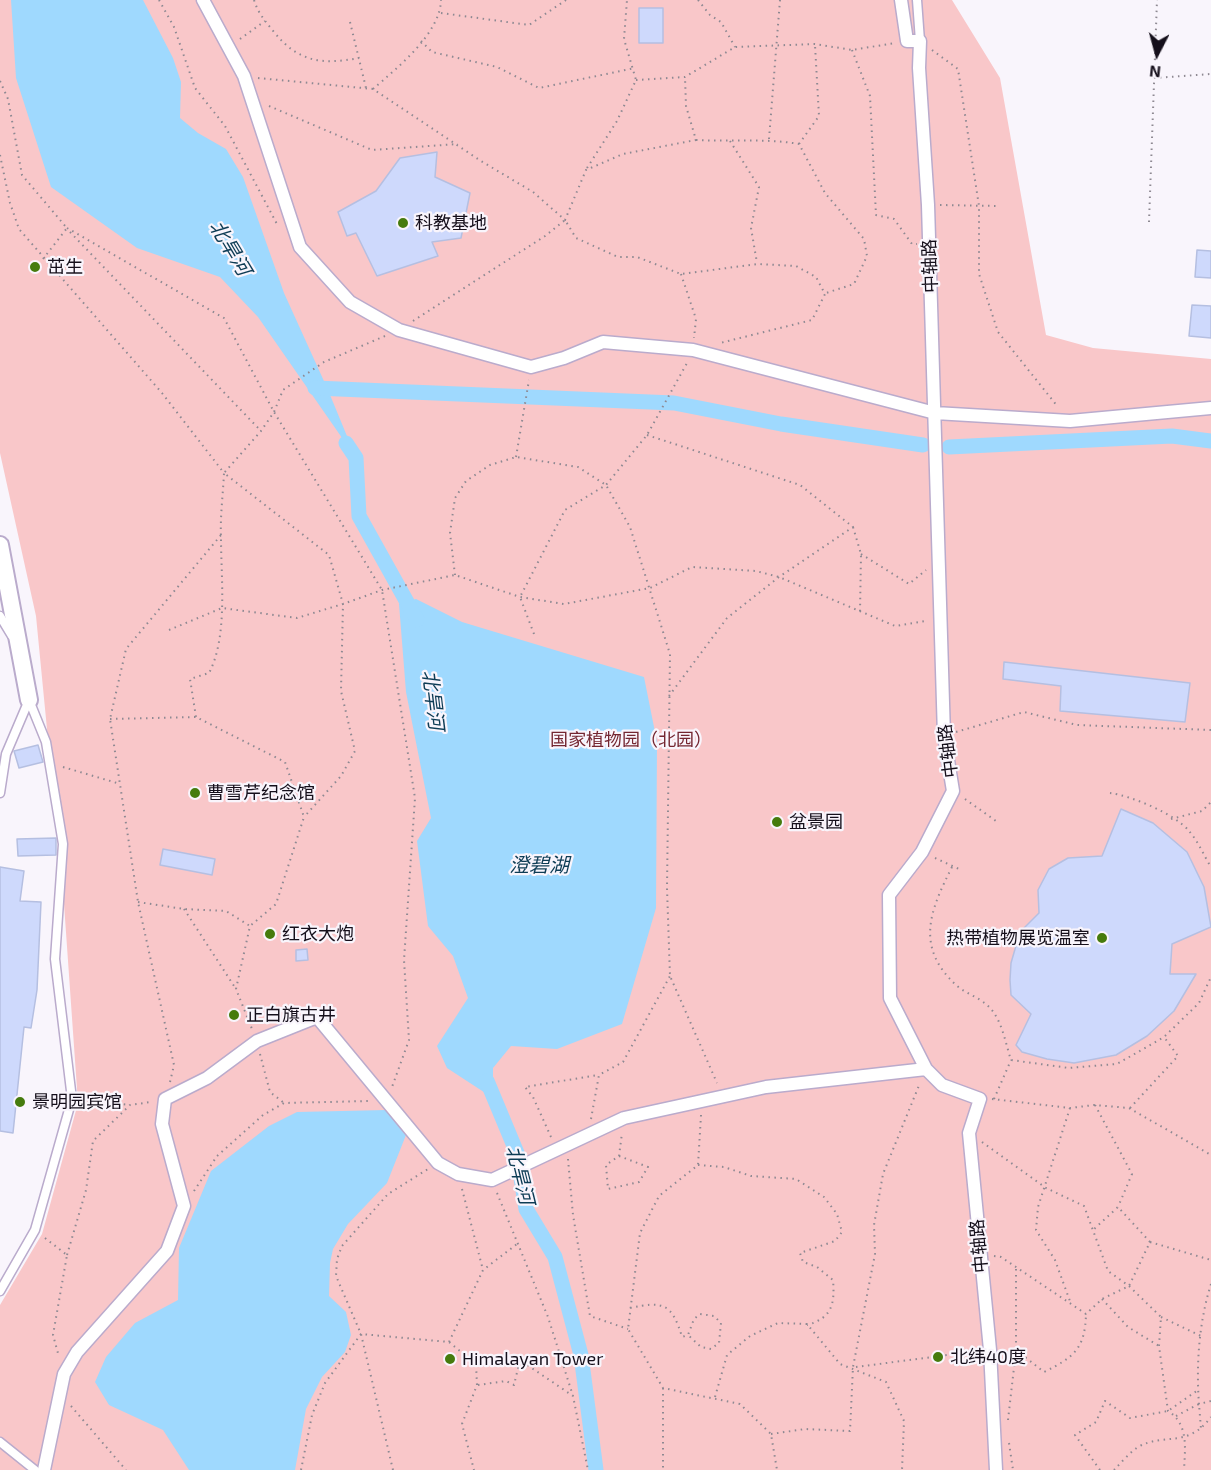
<!DOCTYPE html>
<meta charset="utf-8">
<style>
body{margin:0}
#map{position:relative;width:1211px;height:1470px;overflow:hidden;background:#f9f5fc;font-family:"Exo 2",sans-serif}
canvas{display:block}
.north{position:absolute;left:1127px;top:24px;width:60px;height:60px;-webkit-text-stroke:4px #f9f5fc;paint-order:stroke;rotate:186deg;font-size:16px;font-weight:700;line-height:24px;text-align:center;color:#150f1b}
.north::after{content:'';display:block;margin:auto;width:21px;height:27px;background:#150f1b;clip-path:polygon(50% 0,100% 100%,50% 72%,0 100%)}
</style>
<div id="map">
<canvas width="1211" height="1470"></canvas>
<div class="north">N</div>
</div>
<script>
const ctx = document.querySelector('canvas').getContext('2d');
ctx.lineJoin = 'round';
function fill(path, color) { ctx.fillStyle = color; ctx.fill(path, 'evenodd'); }
function stroke(path, color, width, dash) { ctx.strokeStyle = color; ctx.lineWidth = width; ctx.lineCap = dash ? 'butt' : 'round'; ctx.setLineDash(dash || []); ctx.stroke(path); }
function write(font, color, halo, rows, align = 'center') {
  ctx.font = font + ' "Exo 2","Noto Sans SC",sans-serif'; ctx.lineWidth = 4.5; ctx.setLineDash([]); ctx.textBaseline = 'middle'; ctx.strokeStyle = halo; ctx.fillStyle = color; for (const [text, x, y, turn = 0] of rows) {
    ctx.save(); ctx.translate(x, y); ctx.rotate((+turn || 0) * Math.PI / 180); ctx.textAlign = isNaN(turn) ? turn : align; if (halo) ctx.strokeText(text, 0, 0); ctx.fillText(text, 0, 0); ctx.restore();
  }
}
const green = new Path2D(`
 M0 0H952L1000 78 1046 335 1093 348 1211 359V1470H0V1305L42 1234 78 1103 64 904 36 616 0 453Z`);
const water = new Path2D(`
 M11 0H143L173 58 181 82 180 118 198 133 226 149 243 177 284 293 328 390 356 458 258 317 220 277 137 248 51 187 16 78Z
 M416 599 462 622 644 677 657 742 656 908 622 1024 557 1049 511 1046 493 1068V1098L447 1068 437 1046 468 998 453 956 428 926 417 841 431 818 406 692 399 604Z
 M386 1110 406 1135 387 1183 348 1224 333 1249 330 1263 329 1296 346 1312 351 1335 345 1352 322 1377 306 1409 295 1470H189L163 1430 109 1405 95 1382 106 1357 135 1323 178 1300 179 1248 211 1171 269 1126 297 1112Z`);
const canal = new Path2D(`
 M315 388 674 403 781 424 923 445
 M346 443 356 458 359 516 417 620
 M949 447 1172 436 1211 441
 M487 1081 517 1153 526 1209 555 1257 581 1355 596 1470`);
const building = new Path2D(`
 M639 8H663V43H639Z
 M437 152 435 177 470 193 461 238 432 242 438 256 377 276 356 233 347 236 338 212 376 191 400 158Z
 M1197 250 1211 251V278L1195 277Z
 M1192 305 1211 306V338L1189 336Z
 M1004 662 1190 683 1185 722 1060 711 1061 686 1003 679Z
 M38 745 43 762 19 768 14 751Z
 M1121 809 1153 823 1187 852 1204 887 1211 927 1172 944 1170 974H1196L1174 1011 1147 1036 1116 1055 1074 1063 1047 1059 1022 1052 1016 1045 1031 1014 1011 995 1010 980 1011 963 1020 932 1039 913 1038 890 1049 869 1068 858 1102 856Z
 M56 838V855L18 856 17 839Z
 M163 849 215 859 212 875 160 865Z
 M0 867 24 871 20 901 41 902 37 990 31 1028 24 1027 13 1133 0 1131Z
 M307 949 308 960 296 961V950Z`);
const path = new Path2D(`
 M159 0 174 27 195 88 225 126 278 226
 M254 0C258 13 265 21 274 32 298 62 322 65 359 58
 M698 0 710 15 721 22 735 47
 M441 13 529 25 566 0
 M350 22 366 88
 M240 39 265 21
 M421 41 432 52 497 67 539 88 635 68
 M852 50 870 96 876 215 894 219 912 244H917
 M932 50 958 69 979 206V274L998 332 1058 407
 M258 78 373 89 481 161 533 192 565 220 586 170 623 154 696 140 686 106 685 77
 M1154 78 1211 74
 M636 80 685 77 735 47 815 44 852 50 895 43
 M0 81 8 99 22 175 66 227
 M373 89C397 68 440 34 441 0
 M269 106 372 150 458 144
 M769 139 780 0
 M696 140C731 142 765 138 799 144L825 193 864 239 867 256 854 284 826 293
 M730 141 759 187 751 228 757 263
 M799 144 819 116 815 45
 M0 155 10 203 19 229 162 393 224 473C223 495 220 517 221 538 221 578 228 637 209 673L190 679 196 717
 M587 168 617 121 636 80 624 39 627 0
 M940 205 997 206
 M1149 222 1157 0
 M67 228 224 318 274 412 382 590 415 798 404 960 409 1040 392 1087
 M70 232 261 431
 M43 259 67 228
 M681 274 696 319 694 338
 M413 321 545 236 565 220 576 238 618 257H637L681 274 758 264 796 266 816 277 825 294 812 320 720 343
 M385 336 324 362 283 390 274 412 261 431 224 473 329 555 343 604 382 590 455 575 520 597 564 604 650 588 692 567 756 571 779 577 895 626 926 621
 M647 435 800 485 853 527 779 577 727 618 669 696
 M516 457 529 380
 M853 527 861 554 860 612
 M861 554 909 584 926 570
 M455 575 450 533 455 498 466 481 490 465 516 457 578 467 606 485 630 527 670 654 667 888 670 976 717 1083
 M169 630 222 608 297 618 343 604 341 691 355 751 341 776 304 817
 M534 634 520 597 565 510 606 485 647 435 687 363
 M110 719 196 717 285 762 304 817 276 904 250 926
 M956 732 1024 712 1077 725 1211 730
 M63 767 117 783
 M1110 793C1132 796 1175 814 1189 831 1198 841 1204 856 1211 867
 M965 799 996 821
 M1171 819 1202 811 1211 802
 M935 858 959 869
 M952 867C931 909 914 946 956 985 965 993 978 997 987 1005 1002 1018 1005 1042 1011 1060L1069 1068 1117 1064 1164 1037 1199 1003 1211 977
 M138 902 184 909 226 911 250 926 236 989 252 1029
 M184 909 236 989
 M260 1054 270 1092 284 1103
 M170 1082 174 1065 138 902 110 719 126 649 221 535
 M992 1099 1070 1108 1094 1105 1129 1108 1211 1155
 M994 1099 1011 1060
 M82 1100 130 1105
 M1095 1105 1132 1174 1118 1207
 M1070 1108 1038 1207 1036 1230 1055 1260 1071 1304
 M1130 1108 1178 1056 1164 1037
 M701 1115 698 1165 659 1196 640 1233 628 1329 663 1388 740 1404 771 1434 777 1470
 M591 1119 599 1075 623 1062 670 976
 M551 1137 533 1097 525 1087 598 1075
 M982 1142 1046 1188 1084 1206 1108 1271 1129 1286 1161 1317 1159 1346 1168 1411C1189 1424 1185 1449 1184 1470
 M619 1156 648 1167 639 1182 608 1189 606 1165 619 1156 622 1133
 M568 1159 573 1215 590 1316 628 1329
 M698 1165 724 1167 751 1176 796 1179 824 1197 837 1214 842 1232 835 1241 800 1253 803 1262 817 1267 833 1280C835 1304 832 1318 807 1325
 M462 1189 483 1270
 M194 1191 217 1156 263 1115 284 1103 369 1101
 M497 1193 548 1317 573 1396 588 1470
 M45 1238 67 1255 53 1335 59 1357
 M1150 1242 1211 1260
 M67 1255 86 1190 93 1141 130 1105 151 1102
 M994 1256 1001 1257 1086 1314 1102 1299 1129 1286 1150 1242 1118 1207 1093 1230
 M1211 1284C1199 1322 1196 1365 1199 1404L1211 1401
 M1102 1299 1128 1327 1159 1346
 M630 1308C663 1301 672 1303 682 1337L688 1335 694 1319 700 1314 714 1316 721 1323 719 1343 711 1349 701 1347 688 1335
 M1161 1317 1201 1336
 M449 1342 483 1270 517 1244
 M1016 1350 1044 1372C1074 1357 1085 1349 1086 1314
 M856 1367 978 1351
 M478 1385 506 1381 514 1385 520 1360 573 1396
 M663 1388V1470
 M715 1397 727 1355 750 1336 778 1323 807 1324 840 1364 886 1382 904 1421 902 1470
 M71 1406 126 1470
 M1176 1416 1199 1404 1201 1429
 M1008 1420 1016 1350V1267
 M771 1434 805 1429 850 1431 853 1367 875 1254 874 1225 883 1174 920 1083
 M1009 1443 1013 1470
 M301 1470 312 1415 325 1383 361 1334 449 1342 476 1364 477 1385 462 1424 474 1470
 M393 1470 361 1334 336 1276 337 1259 342 1246 388 1194 428 1169
 M1100 1470 1075 1435 1096 1422 1105 1401 1130 1418 1168 1411 1198 1390
 M1114 1470C1121 1463 1129 1453 1138 1447 1165 1432 1187 1449 1211 1417`);
const service = new Path2D(`
 M917 0 920 41
 M0 616 12 636
 M0 793 6 754 29 700
 M0 1291 35 1230 72 1099 55 959 63 844 46 742 29 700
 M0 1442 35 1470`);
const pedestrian = new Path2D(`
 M203 0 244 76 300 247 350 302 399 330 531 367 564 358 603 342 693 350 935 413 1070 421 1211 408
 M901 0 907 41H920L919 68 928 205 944 736 953 791 922 852 889 895 890 998 926 1069 942 1085 980 1099 969 1133 990 1350 996 1470
 M44 1470 64 1374 77 1352 167 1251 184 1206 162 1124 165 1099 207 1078 257 1041 317 1017 438 1163 458 1174 492 1180 624 1118 766 1087 926 1069`);
const minor = new Path2D(`
 M0 545 29 700`);
const markers = [
 [403,223,6,"#467b0d"],
 [35,267,6,"#467b0d"],
 [195,793,6,"#467b0d"],
 [777,822,6,"#467b0d"],
 [270,934,6,"#467b0d"],
 [1102,938,6,"#467b0d"],
 [234,1015,6,"#467b0d"],
 [20,1102,6,"#467b0d"],
 [938,1357,6,"#467b0d"],
 [450,1359,6,"#467b0d"]
];
const poiNames = [
 ["科教基地",415,223],
 ["茁生",47,267],
 ["曹雪芹纪念馆",207,793],
 ["盆景园",789,822],
 ["红衣大炮",282,934],
 ["热带植物展览温室",1090,938,"right"],
 ["正白旗古井",246,1015],
 ["景明园宾馆",32,1102],
 ["北纬40度",950,1357],
 ["Himalayan Tower",462,1359]
];
const streetNames = [
 ["中轴路",930,266,-92],
 ["中轴路",948,751,-97],
 ["中轴路",979,1246,-95]
];
const parkNames = [
 ["国家植物园（北园）",631,740]
];
const waterNames = [
 ["北旱河",230,248,59],
 ["北旱河",433,700,83],
 ["澄碧湖",539,865],
 ["北旱河",520,1175,76]
];
fill(green, '#f9c7c9');
fill(water, '#9fd9fe');
stroke(canal, '#9fd9fe', 15);
fill(building, '#ced9fc');
stroke(building, '#b5bfe1', 1.5);
stroke(service, '#baabcc', 11);
stroke(pedestrian, '#baabcc', 15);
stroke(minor, '#baabcc', 20);
stroke(path, '#8e8992', 2, [1.5, 4.5]);
stroke(service, '#fff', 8);
stroke(pedestrian, '#fff', 12);
stroke(minor, '#fff', 16);
for (const [x, y, r, color] of markers) { const dot = new Path2D(); dot.arc(x, y, r, 0, 2 * Math.PI); ctx.fillStyle = color; ctx.fill(dot); stroke(dot, '#f9f5fc', 2); }
write('18px', '#150f1b', '#f9f5fc', poiNames, 'left');
write('18px', '#150f1b', '#f9f5fc', streetNames);
write('18px', '#742631', '#f9f5fc', parkNames);
write('italic 20px', '#0d3c55', '#f9f5fc', waterNames);
</script>
